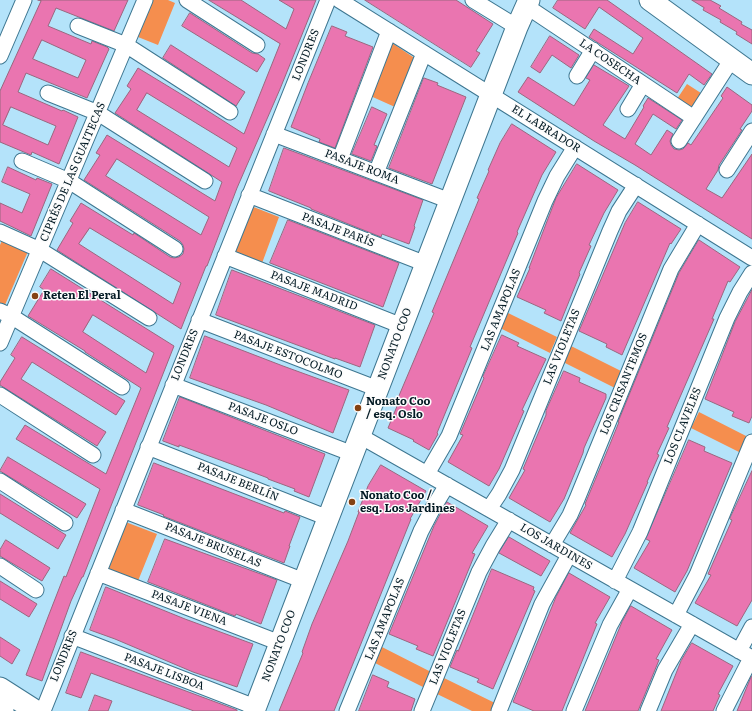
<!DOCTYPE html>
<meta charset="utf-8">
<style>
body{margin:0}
canvas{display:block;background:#b4e3fa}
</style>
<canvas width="752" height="711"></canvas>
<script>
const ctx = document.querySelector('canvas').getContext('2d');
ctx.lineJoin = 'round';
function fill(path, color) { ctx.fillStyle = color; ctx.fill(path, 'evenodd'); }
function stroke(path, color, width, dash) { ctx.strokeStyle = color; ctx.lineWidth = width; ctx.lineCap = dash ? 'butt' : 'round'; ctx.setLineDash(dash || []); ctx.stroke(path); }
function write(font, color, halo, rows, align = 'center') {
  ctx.font = font + ' Literata,serif'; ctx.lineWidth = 3; ctx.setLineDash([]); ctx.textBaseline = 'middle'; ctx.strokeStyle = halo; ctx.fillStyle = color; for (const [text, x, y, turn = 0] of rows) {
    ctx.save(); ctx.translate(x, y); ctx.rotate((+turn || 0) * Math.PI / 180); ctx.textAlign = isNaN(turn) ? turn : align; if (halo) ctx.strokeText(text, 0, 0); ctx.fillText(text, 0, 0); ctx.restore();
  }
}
const green = new Path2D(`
 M153 0H168L175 3 158 45 138 37Z
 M389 41 416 59 395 107 366 94Z
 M687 84 704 95 691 113 675 102Z
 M251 206 279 217 261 266 233 255Z
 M3 238 29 249 5 305 0 303V245Z
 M506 312 557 337 550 353 498 327Z
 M571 346 623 372 615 388 563 362Z
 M699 412 750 438 743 454 691 428Z
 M123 521 157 534 138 581 105 568Z
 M380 646 435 674 427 689 373 662Z
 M442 677 497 704 494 711H472L435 693Z`);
const building = new Path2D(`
 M38 0H128L114 31 56 8 48 26 91 44 92 41 107 47 109 49 87 98 26 73 18 92 62 111 63 110 78 117 59 164 32 152 31 155 0 142V91L41 1ZM42 40 86 60 78 78 33 59ZM11 107 56 126 48 145 3 125Z
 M209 0H241L286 29 294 9 279 0H316L280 89 237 188 207 266H206L181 329 57 250 73 223 70 221 81 203 133 235 134 233 170 257 174 258 179 257 183 254 184 249 183 245 180 241 84 180 100 155 96 153 107 135 215 201 222 182 115 113 131 89 127 86 138 68 189 99 244 134 280 44ZM147 93 237 148 229 167 137 110ZM117 159 209 217 201 235 106 176ZM90 228 181 283 173 304 79 244Z
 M365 0H456L493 24 476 51 480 53 471 67Z
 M558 0H607L712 74 704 85 689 74 677 93 589 37 594 29 633 54 643 38 599 7 585 29 553 8Z
 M692 0H710L721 6 719 8 742 22 741 24 752 30V44L736 34 737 32 720 22 721 20 703 10 704 8Z
 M190 13 252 53 258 54 265 59 257 72 182 26Z
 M332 26 347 32 345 36 373 47 335 148 319 142 320 139 291 127 308 83Z
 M550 36 579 55 571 68 552 55 540 73 531 67Z
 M171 45 245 92 236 106 163 58Z
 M594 65 629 86 603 125 612 131 625 139 644 107 643 106 648 98 682 120 676 129 653 114 635 144 651 155 667 130 673 134 670 141 671 145 674 149 679 150 683 149 688 143 691 145 723 98 721 96 727 87 752 105V111L740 129 742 130 719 165 718 170 706 189 722 198 752 154V239L635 165 594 141 518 92 528 77 574 106 590 80 586 78Z
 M424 78 438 83 437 85 466 97 432 184 389 168Z
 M372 107 387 114 374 145 377 146 371 161 352 154Z
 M512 124 556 152 542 175 517 232 518 233 470 347 472 348 437 433 438 434 429 450 413 441 414 440 388 428 400 399 398 398 434 313 432 312 479 199 477 198 489 171 488 170 500 143Z
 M284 148 423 200 414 226 415 227 409 244 382 234 381 237 311 209V208L269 191Z
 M577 164 618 190 604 213 589 245 591 246 579 273 580 274 561 321 544 313 546 310 517 297 530 268H529L556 198Z
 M8 167 36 180 37 178 52 184 31 236 0 221V203L22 213 30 194 2 182Z
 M638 202 681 229 671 244 670 243 622 355 606 347 607 344 579 331 625 223Z
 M288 220 399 263 383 307 270 263Z
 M699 240 740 267 730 282 728 281 712 319H714L667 427 669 428 657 454 659 455 647 482H648L625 534 612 557 570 533 586 505 585 504 608 449 619 422H618L679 273Z
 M51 269 174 346 83 577H82L71 601 42 681 26 675 48 617 64 576 66 577 100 489 16 439 25 425 106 474 141 388 85 352V351L28 316 44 290 40 287ZM93 315 154 353 146 373 83 332Z
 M232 270 375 325 360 367 335 358V359L216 315Z
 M752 290V416L749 423 732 416 734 412 705 399 735 322Z
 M502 335 519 343 517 346 546 359 522 410 524 411 499 469 489 486 448 462 463 435 460 434 484 378 483 377Z
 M205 336 283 366 349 390 333 433 266 405 190 378Z
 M22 337 125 401 116 415 32 362 21 379 106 432 97 446 0 385V382L15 358 11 355Z
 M564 371 580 378 579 382 606 394V398L584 448 583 453 564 499 550 522 509 498 525 470 523 469 546 415V411Z
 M180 397 325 454 309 497 294 491 295 489 268 479V478L231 464 179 445V447L163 441Z
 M689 440 705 447 704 451 732 463 687 571 675 592 634 568 650 541 646 539Z
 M8 457 86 504 77 518 0 471Z
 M154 463 284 513 285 511 300 517 289 546H290L284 563 163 516 164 515 138 505Z
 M381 465 426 491 410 519H411L334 711H279L303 653 302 652 312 624 348 541 359 512H358L368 486Z
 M752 471V600L737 626 695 603 711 575 708 574 732 520 730 519Z
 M0 494 66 535 58 549 0 513Z
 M447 502 488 526 472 553 475 554 433 656 416 649 418 646 389 634 434 526Z
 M509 537 550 561 541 576 499 553Z
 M165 539 277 580 261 624 236 614 235 616 148 582Z
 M6 540 50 568 42 581 0 556V550Z
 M492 569 534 587 533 590 535 591 493 689 477 682 479 679 450 667 457 650 458 651Z
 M569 573 610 597 595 623 597 624 562 711H534L513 702 556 597Z
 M0 581 37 604 29 617 0 599Z
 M106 587 185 619 253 644 237 687 193 672 115 639 90 630Z
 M631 606 672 630 656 659 659 660 638 711H585L622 622Z
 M0 637 20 650 12 664 0 656Z
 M692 643 733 666 718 694 720 695 713 711H661L681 661Z
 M81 652 237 710V711H194L91 673 81 698 66 693Z
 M373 675 389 682 387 687 415 699 411 711H359Z
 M752 676V711H737L751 677Z
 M95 695 112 701 108 711H89Z`);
const street = new Path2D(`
 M187 0 257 45
 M339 0 752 258
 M473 0 517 27
 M526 6 694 118
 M78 26 126 45 230 112
 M0 56 24 0
 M577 76 593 50
 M48 93 98 113 205 181
 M628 109 643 84
 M274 134 450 201
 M679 141 732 59
 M340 159 389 31
 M22 161 69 181 175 249
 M727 170 752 131
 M376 173 424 53
 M249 195 426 264
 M0 232 40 250 149 318
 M225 256 402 326
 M0 311 11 316 122 387
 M199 320 378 389
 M0 343 145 0
 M173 385 353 454
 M0 395 93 455
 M360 436 752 658
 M148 447 328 518
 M427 474 449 436 545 201 557 176 575 147
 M0 481 65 523
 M489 509 499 494 512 470 610 231 619 211 636 185
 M123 510 304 581
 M552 545 570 515 577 499 671 269 698 224
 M0 566 36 590
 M98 573 280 643
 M615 581 640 532 727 318 740 292 752 273
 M676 615 697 575 752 442
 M72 636 255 707
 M739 651 752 627
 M43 711 328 0
 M347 711 421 531 433 508 447 485
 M422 711 479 572 493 546 509 520
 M499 711 542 604 569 555
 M574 711 610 625 630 589
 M648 711 665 670 692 624
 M724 711 751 658`);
const secondary = new Path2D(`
 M650 0 752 74
 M0 688 36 711
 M0 709 3 711
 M254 711 517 27 529 0`);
const markers = [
 [35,296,4,"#844112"],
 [358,408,4,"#844112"],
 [352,502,4,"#844112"]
];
const streetNames = [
 ["LONDRES",306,55,-68],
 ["LA COSECHA",610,62,34],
 ["EL LABRADOR",546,129,32],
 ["PASAJE ROMA",362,167,21],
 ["CIPRÉS DE LAS GUAITECAS",73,172,-67],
 ["PASAJE PARÍS",338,230,21],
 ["PASAJE MADRID",314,291,21],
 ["LAS AMAPOLAS",501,310,-68],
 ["NONATO COO",395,344,-69],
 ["LAS VIOLETAS",562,347,-68],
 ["LONDRES",185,355,-68],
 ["PASAJE ESTOCOLMO",288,355,21],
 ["LOS CRISANTEMOS",624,384,-68],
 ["PASAJE OSLO",263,419,21],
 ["LOS CLAVELES",683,426,-68],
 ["PASAJE BERLÍN",238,482,22],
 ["PASAJE BRUSELAS",213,545,22],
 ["LOS JARDINES",556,547,30],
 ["PASAJE VIENA",189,608,21],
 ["LAS AMAPOLAS",385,619,-68],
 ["NONATO COO",279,646,-69],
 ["LAS VIOLETAS",448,647,-68],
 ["LONDRES",64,656,-68],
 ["PASAJE LISBOA",164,672,21]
];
const poiNames = [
 ["Reten El Peral",43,296],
 ["Nonato Coo",366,402],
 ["/ esq. Oslo",366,415],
 ["Nonato Coo /",360,496],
 ["esq. Los Jardines",360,509]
];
fill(green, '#f58e4e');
fill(building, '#ea75b0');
stroke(building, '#9a677f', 1);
stroke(street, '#3e7791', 17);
stroke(secondary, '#3e7791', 23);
stroke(street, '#fff', 15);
stroke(secondary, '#fff', 21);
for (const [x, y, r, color] of markers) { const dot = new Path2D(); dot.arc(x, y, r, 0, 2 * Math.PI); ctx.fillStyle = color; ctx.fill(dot); stroke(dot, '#fcfcfc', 1.5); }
write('11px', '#031a24', '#fcfcfc', streetNames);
write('bold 11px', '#031a24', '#fcfcfc', poiNames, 'left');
</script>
